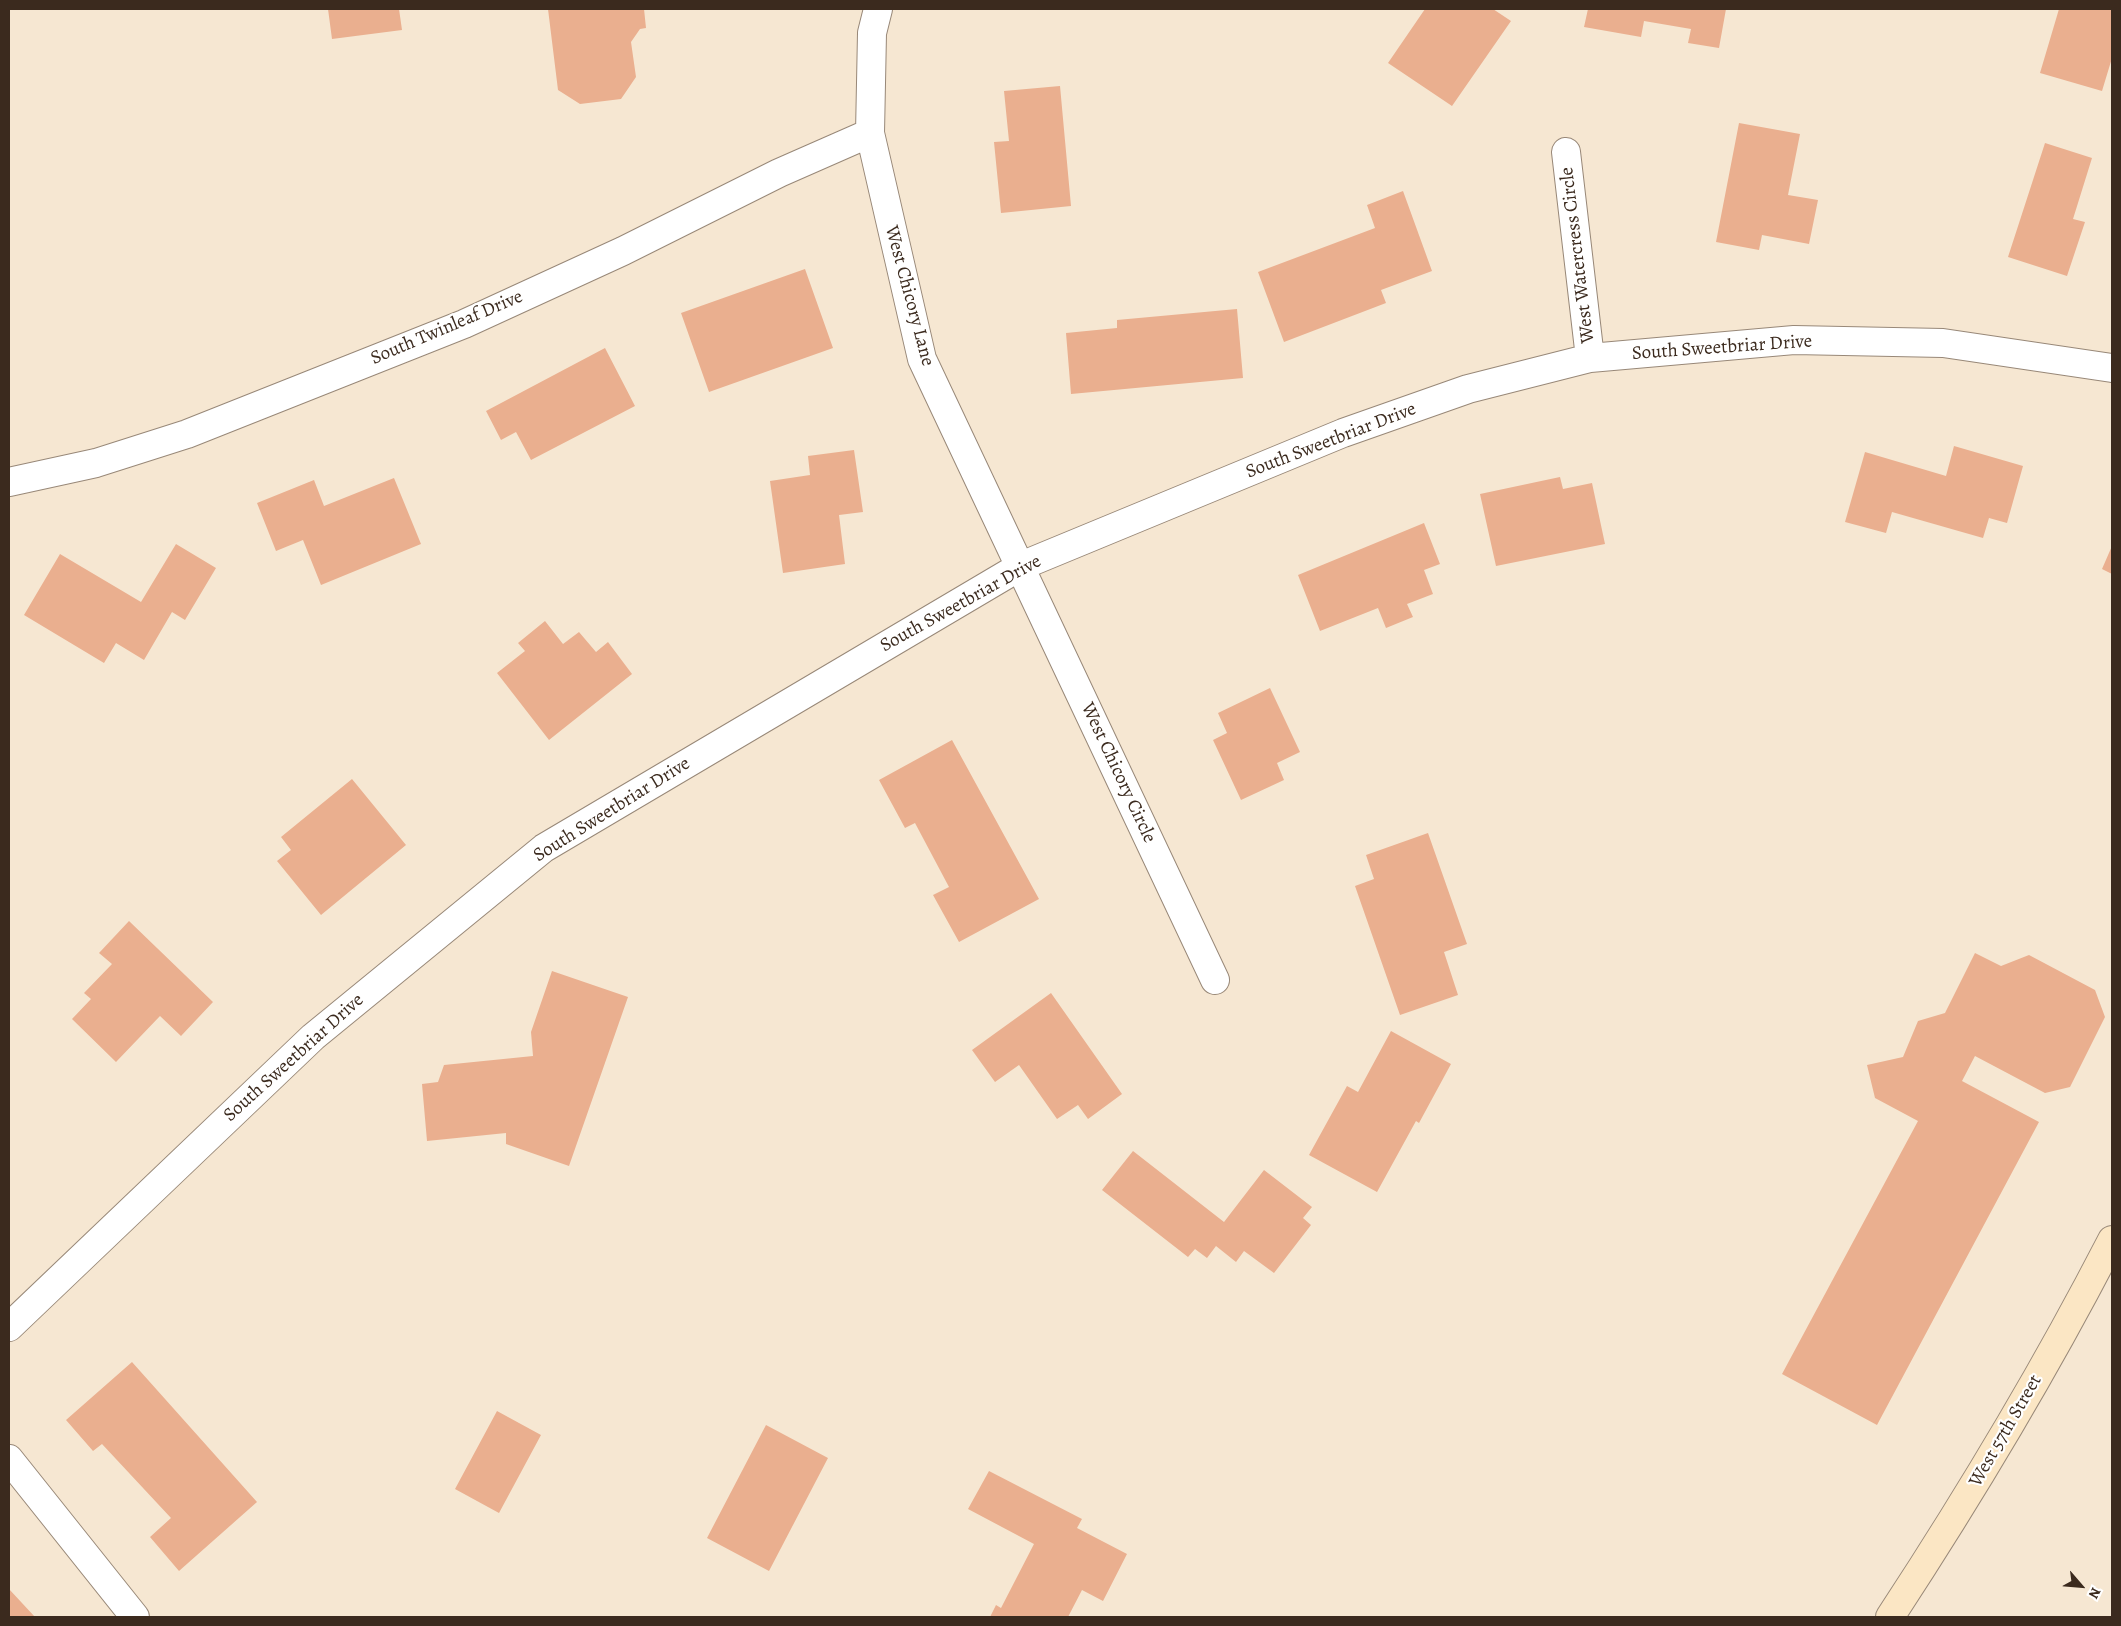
<!DOCTYPE html>
<style>
body{margin:0}
#map{position:relative;width:2121px;height:1626px;overflow:hidden;background:#f6e7d2;font-family:Alegreya,serif}
canvas{display:block}
.frame{position:absolute;inset:0;border:10px solid #3b2a1e;pointer-events:none}
.north{position:absolute;left:2056px;top:1561px;width:50px;height:50px;-webkit-text-stroke:4px #fff;paint-order:stroke;rotate:117deg;font-size:14px;font-weight:700;line-height:20px;text-align:center;color:#3b2a1e}
.north::after{content:'';display:block;margin:auto;width:18px;height:22px;background:#3b2a1e;clip-path:polygon(50% 0,100% 100%,50% 72%,0 100%)}
</style>
<div id="map">
<canvas width="2121" height="1626"></canvas>
<div class="frame"></div>
<div class="north">N</div>
</div>
<script>
const ctx = document.querySelector('canvas').getContext('2d');
ctx.lineJoin = 'round';
function fill(path, color) { ctx.fillStyle = color; ctx.fill(path, 'evenodd'); }
function stroke(path, color, width, dash) { ctx.strokeStyle = color; ctx.lineWidth = width; ctx.lineCap = dash ? 'butt' : 'round'; ctx.setLineDash(dash || []); ctx.stroke(path); }
function write(font, color, halo, rows, align = 'center') {
  ctx.font = font + ' Alegreya,serif'; ctx.lineWidth = 4.5; ctx.setLineDash([]); ctx.textBaseline = 'middle'; ctx.strokeStyle = halo; ctx.fillStyle = color; for (const [text, x, y, turn = 0] of rows) {
    ctx.save(); ctx.translate(x, y); ctx.rotate((+turn || 0) * Math.PI / 180); ctx.textAlign = isNaN(turn) ? turn : align; if (halo) ctx.strokeText(text, 0, 0); ctx.fillText(text, 0, 0); ctx.restore();
  }
}
const building = new Path2D(`
 M328 9H399L402 30 332 39Z
 M548 9H644L646 28 640 29 631 42 636 77 621 99 580 104 558 90Z
 M1425 9H1493L1511 21 1452 106 1388 63Z
 M1588 9H1726L1719 48 1688 43 1691 29 1644 21 1641 37 1584 27Z
 M2059 9H2112V58L2102 91 2040 73Z
 M1060 86 1071 206 1001 213 994 142 1009 141 1004 91Z
 M1739 123 1800 134 1788 195 1818 200 1809 244 1762 235 1759 250 1716 242Z
 M2045 143 2092 158 2073 219 2085 222 2067 276 2008 257Z
 M1403 191 1432 271 1381 290 1386 303 1284 342 1258 272 1375 228 1367 205Z
 M805 269 833 348 709 392 681 313Z
 M1237 309 1243 378 1071 394 1066 333 1117 328V320Z
 M605 348 635 406 531 460 516 432 501 440 486 411Z
 M1954 446 2023 466 2007 523 1989 518 1983 538 1892 512 1886 533 1845 522 1865 452 1946 476Z
 M854 450 863 512 839 515 845 564 783 573 770 481 810 475 808 456Z
 M1560 477 1563 489 1592 483 1605 544 1496 566 1480 494Z
 M394 478 421 544 321 585 303 540 276 551 257 503 314 480 324 506Z
 M1424 523 1440 564 1424 570 1433 594 1407 604 1413 617 1386 628 1378 608 1320 631 1298 575Z
 M176 544 216 568 185 620 172 612 144 660 116 643 104 663 24 615 60 554 141 602Z
 M2112 546V574L2102 569Z
 M545 621 563 644 579 632 596 652 608 642 632 674 549 740 497 673 525 651 518 643Z
 M1270 688 1300 752 1277 763 1284 780 1241 800 1213 740 1227 733 1218 713Z
 M952 740 1039 899 959 942 933 895 949 887 915 823 905 828 879 780Z
 M352 779 406 845 321 915 277 861 291 850 281 837Z
 M1428 833 1467 944 1444 952 1458 995 1400 1015 1355 886 1374 879 1366 855Z
 M129 921 213 1002 181 1036 160 1016 116 1062 72 1019 91 999 84 993 112 964 99 953Z
 M1975 953 2001 966 2029 955 2095 990 2105 1017 2070 1087 2045 1093 1975 1056 1962 1081 2039 1122 1877 1425 1782 1374 1918 1121 1875 1098 1867 1065 1903 1057 1918 1021 1945 1013Z
 M552 971 628 997 569 1166 506 1144V1133L427 1141 422 1084 438 1082 444 1065 533 1056 531 1032Z
 M1051 993 1122 1094 1088 1119 1078 1105 1057 1119 1019 1065 995 1082 972 1050Z
 M1391 1031 1451 1064 1419 1123 1416 1121 1377 1192 1309 1155 1347 1086 1358 1092Z
 M1133 1151 1224 1222 1264 1170 1312 1207 1303 1218 1311 1225 1274 1273 1244 1251 1236 1262 1216 1246 1207 1258 1195 1249 1188 1257 1102 1190Z
 M132 1362 257 1502 179 1571 150 1537 171 1518 102 1444 93 1451 66 1420Z
 M497 1411 541 1435 499 1513 455 1489Z
 M766 1425 828 1458 769 1571 707 1538Z
 M989 1471 1082 1519 1077 1528 1127 1554 1103 1601 1082 1590 1068 1617H990L996 1605 1001 1608 1034 1544 968 1509Z
 M9 1589 35 1617H9Z`);
const street = new Path2D(`
 M878 9 872 33 870 133 922 359 1215 980
 M1566 152 1590 358
 M9 482 96 463 187 434 464 324 623 251 779 173 870 133
 M9 1327 313 1037 544 848 1021 566 1343 433 1468 389 1590 358 1794 340 1943 343 2112 368
 M9 1459 135 1617`);
const secondary = new Path2D(`
 M1890 1617C1970 1495 2045 1370 2112 1240`);
const streetNames = [
 ["West Watercress Circle",1578,255,-97],
 ["West Chicory Lane",909,296,75],
 ["South Twinleaf Drive",447,328,-23],
 ["South Sweetbriar Drive",1722,348,-4],
 ["South Sweetbriar Drive",1331,441,-21],
 ["South Sweetbriar Drive",961,604,-29],
 ["West Chicory Circle",1118,773,65],
 ["South Sweetbriar Drive",612,810,-32],
 ["South Sweetbriar Drive",294,1058,-42],
 ["West 57th Street",2006,1431,-60]
];
fill(building, '#eaaf8f');
stroke(street, '#988878', 30);
stroke(secondary, '#988878', 30);
stroke(street, '#fff', 28);
stroke(secondary, '#fbe6c4', 28);
write('19px', '#3b2a1e', '#fff', streetNames);
</script>
